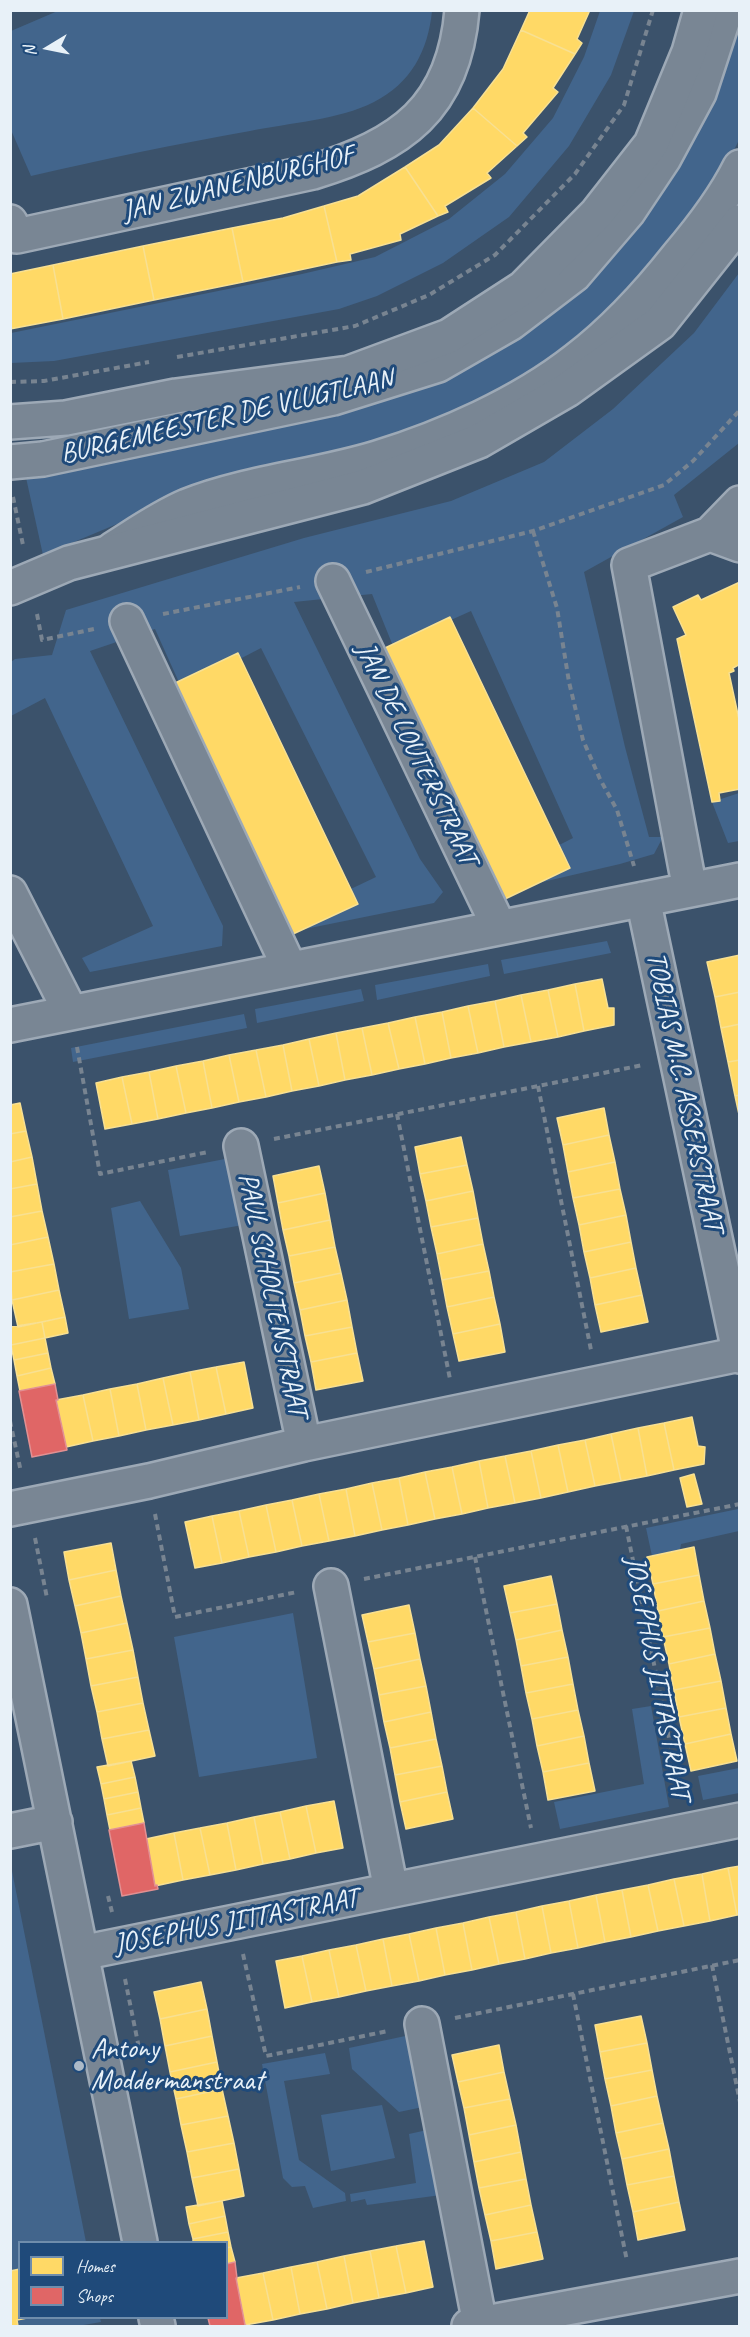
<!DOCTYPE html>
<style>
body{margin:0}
#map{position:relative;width:750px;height:2337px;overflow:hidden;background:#3b526b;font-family:Caveat,sans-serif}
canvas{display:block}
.frame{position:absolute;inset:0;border:12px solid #e8f1f8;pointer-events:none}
.legend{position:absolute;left:18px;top:2241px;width:210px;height:78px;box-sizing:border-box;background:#1f4a7a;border:2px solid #6f8dac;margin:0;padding:8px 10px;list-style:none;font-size:18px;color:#e8f1f8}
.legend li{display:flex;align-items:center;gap:12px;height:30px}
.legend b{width:30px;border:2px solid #6f8dac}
.north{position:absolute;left:18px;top:18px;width:60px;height:60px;-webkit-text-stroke:4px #1f4a7a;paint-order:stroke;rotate:260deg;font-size:16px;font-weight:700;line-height:24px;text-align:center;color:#e8f1f8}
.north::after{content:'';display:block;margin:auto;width:21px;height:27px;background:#e8f1f8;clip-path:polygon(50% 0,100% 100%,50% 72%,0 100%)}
</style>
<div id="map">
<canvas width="750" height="2337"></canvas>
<div class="frame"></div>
<ul class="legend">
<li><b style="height:16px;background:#ffd966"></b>Homes</li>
<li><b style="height:16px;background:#e06666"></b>Shops</li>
</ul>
<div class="north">N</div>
</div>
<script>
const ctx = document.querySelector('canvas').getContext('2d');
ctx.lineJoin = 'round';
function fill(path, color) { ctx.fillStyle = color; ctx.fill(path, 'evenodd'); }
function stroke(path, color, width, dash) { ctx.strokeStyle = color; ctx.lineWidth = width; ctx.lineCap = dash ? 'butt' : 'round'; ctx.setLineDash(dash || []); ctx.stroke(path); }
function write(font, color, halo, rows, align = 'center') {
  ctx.font = font + ' Caveat,sans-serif'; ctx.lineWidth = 6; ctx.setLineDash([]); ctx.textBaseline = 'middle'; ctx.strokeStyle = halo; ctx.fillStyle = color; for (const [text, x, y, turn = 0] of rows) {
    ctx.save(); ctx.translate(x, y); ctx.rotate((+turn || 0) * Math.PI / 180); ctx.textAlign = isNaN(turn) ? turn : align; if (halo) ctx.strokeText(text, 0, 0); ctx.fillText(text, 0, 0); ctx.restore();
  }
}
const green = new Path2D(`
 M60 10H432V11C428 51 411 83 374 102 339 120 288 123 250 131 176 144 104 159 31 176L11 130V31Z
 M600 11H634L611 75 569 146 509 217 443 263 377 296 339 309 54 361 11 363V333L302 274 375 257 449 219 505 174 553 118 584 57Z
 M739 11V140L714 190 636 295 540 372 394 444 210 485 43 555 25 473 513 340 551 313 600 272 636 223Z
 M739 273V443L674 495 683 517 584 572 625 747 649 837H663L654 854 620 864 521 887 500 875 573 838 471 611 393 646 372 594 294 602 420 859 443 892 434 903 300 930 292 917 376 877 261 648 182 689 155 629 90 651 223 926 222 946 90 972 82 958 153 926 45 698 11 716V662L15 659 52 655 66 610 304 538 451 501 544 462 613 409 694 333Z
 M739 793V841L728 843 712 802Z
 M607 941 611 953 504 974 501 960Z
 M488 964 490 976 377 1000 375 985Z
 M361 989 364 1001 257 1023 255 1009Z
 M244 1014 247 1028 73 1062 71 1048Z
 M230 1158 243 1225 180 1236 168 1170Z
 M140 1201 181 1268 189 1309 129 1319 111 1208Z
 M738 1509 739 1531 681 1544 680 1550 652 1556 646 1528Z
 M293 1613 317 1758 199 1777 174 1637Z
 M651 1706 669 1807 560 1829 554 1802 644 1784 632 1709Z
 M739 1768V1793L703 1800 698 1776Z
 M10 1861 86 2242H20V2318H100L101 2322 78 2326H11Z
 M410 2035 423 2107 399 2112 352 2069 349 2048Z
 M325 2053 330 2074 284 2081 299 2160 345 2193 346 2201 313 2208 305 2186 292 2187 283 2178 262 2064Z
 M382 2105 395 2158 331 2171 321 2115Z
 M427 2130 441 2195 367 2205 365 2199 351 2202 350 2194 416 2183 409 2134Z`);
const homes = new Path2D(`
 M530 10H590L577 39 582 43 575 54 521 30Z
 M521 30 575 54 553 88 558 92 523 133 527 137 517 146 473 108 503 69Z
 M473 108 517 146 487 173 491 178 445 206 448 212 438 216 405 167 439 145Z
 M405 167 438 216 400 234 401 240 350 254 351 260 337 262 324 206 358 196Z
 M324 206 337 262 243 282 232 228 283 218Z
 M232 228 243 282 154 300 143 246Z
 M143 246 154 300 63 319 53 265Z
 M53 265 63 319 10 329V274Z
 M740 582V664L733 668 734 671 729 673 740 724V789L719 793 720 801 712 802 677 639 686 635 673 607 698 595 701 600Z
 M450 617 570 868 505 899 385 648Z
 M238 653 358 904 293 934 173 684Z
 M740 955V992L715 997 707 962Z
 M602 979 608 1008H614V1025L584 1031 575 984Z
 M575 984 584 1031 558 1037 548 990Z
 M548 990 558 1037 531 1042 521 995Z
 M740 992V1024L721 1028 715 997Z
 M521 995 531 1042 504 1047 495 1001Z
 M495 1001 504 1047 478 1053 468 1006Z
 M468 1006 478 1053 451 1058 442 1012Z
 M442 1012 451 1058 425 1064 415 1017Z
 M415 1017 425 1064 399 1069 388 1023Z
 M388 1023 399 1069 372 1075 362 1028Z
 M740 1024V1060L728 1062 721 1028Z
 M362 1028 372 1075 345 1080 336 1033Z
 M336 1033 345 1080 319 1086 309 1039Z
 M309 1039 319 1086 292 1091 283 1045Z
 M283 1045 292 1091 266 1097 256 1050Z
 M256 1050 266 1097 239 1102 229 1055Z
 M229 1055 239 1102 212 1108 203 1061Z
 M740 1060V1095L735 1096 728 1062Z
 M203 1061 212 1108 186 1113 176 1066Z
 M176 1066 186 1113 158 1119 149 1072Z
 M149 1072 158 1119 132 1124 122 1077Z
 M122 1077 132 1124 105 1129 96 1083Z
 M740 1095V1119L735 1096Z
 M20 1103 26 1131 10 1134V1105Z
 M604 1108 609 1135 563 1145 557 1118Z
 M26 1131 32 1157 10 1162V1134Z
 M609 1135 615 1162 568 1172 563 1145Z
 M461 1137 467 1165 420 1174 415 1147Z
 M32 1157 37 1184 10 1189V1162Z
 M615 1162 620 1189 573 1198 568 1172Z
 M467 1165 473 1191 426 1201 420 1174Z
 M319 1166 325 1193 278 1203 273 1176Z
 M37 1184 42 1211 10 1217V1189Z
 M620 1189 626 1215 579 1225 573 1198Z
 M473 1191 478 1218 431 1227 426 1201Z
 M325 1193 330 1220 283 1230 278 1203Z
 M42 1211 48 1237 10 1245V1217Z
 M626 1215 631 1242 584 1252 579 1225Z
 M478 1218 483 1244 437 1254 431 1227Z
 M330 1220 335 1247 289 1256 283 1230Z
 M48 1237 54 1264 10 1272V1245Z
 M631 1242 636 1268 590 1278 584 1252Z
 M483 1244 489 1271 442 1280 437 1254Z
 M335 1247 341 1273 294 1283 289 1256Z
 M54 1264 59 1290 12 1300 10 1272Z
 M636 1268 642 1295 595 1305 590 1278Z
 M489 1271 494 1297 447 1307 442 1280Z
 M341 1273 347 1300 300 1310 294 1283Z
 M59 1290 65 1317 18 1327 12 1300Z
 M642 1295 648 1322 601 1332 595 1305Z
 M494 1297 500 1324 453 1334 447 1307Z
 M347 1300 352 1327 305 1336 300 1310Z
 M65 1317 68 1333 45 1338 42 1322Z
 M42 1322 45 1338 11 1345 10 1327Z
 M500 1324 505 1352 459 1361 453 1334Z
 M352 1327 357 1353 311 1362 305 1336Z
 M45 1338 48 1353 14 1360 11 1345Z
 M48 1353 51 1368 17 1376 14 1360Z
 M357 1353 363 1381 316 1390 311 1362Z
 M244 1362 253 1408 226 1414 216 1367Z
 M216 1367 226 1414 199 1420 190 1372Z
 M51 1368 55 1384 20 1391 17 1376Z
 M190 1372 199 1420 173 1425 163 1378Z
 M163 1378 173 1425 146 1430 137 1384Z
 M137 1384 146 1430 119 1436 110 1389Z
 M110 1389 119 1436 93 1441 83 1395Z
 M83 1395 93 1441 66 1447 56 1400Z
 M692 1417 698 1446 705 1447 704 1464 674 1470 664 1423Z
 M664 1423 674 1470 647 1476 638 1428Z
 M638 1428 647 1476 621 1481 611 1434Z
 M611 1434 621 1481 595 1486 585 1440Z
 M585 1440 595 1486 568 1492 558 1445Z
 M558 1445 568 1492 541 1498 531 1451Z
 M531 1451 541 1498 515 1503 505 1456Z
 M505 1456 515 1503 488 1508 479 1461Z
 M479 1461 488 1508 462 1514 452 1467Z
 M452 1467 462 1514 435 1519 425 1472Z
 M425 1472 435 1519 408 1525 399 1478Z
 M694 1474 702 1504 687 1507 680 1478Z
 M399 1478 408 1525 382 1530 372 1483Z
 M372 1483 382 1530 355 1536 346 1489Z
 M346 1489 355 1536 329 1541 319 1494Z
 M319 1494 329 1541 302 1546 292 1500Z
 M292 1500 302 1546 276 1552 266 1505Z
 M266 1505 276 1552 249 1557 239 1511Z
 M239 1511 249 1557 222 1563 212 1516Z
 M212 1516 222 1563 195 1568 185 1522Z
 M111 1543 116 1570 69 1580 64 1552Z
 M694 1547 699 1575 653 1584 647 1557Z
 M116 1570 121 1596 75 1606 69 1580Z
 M699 1575 704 1601 658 1611 653 1584Z
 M551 1576 557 1604 510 1613 504 1586Z
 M121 1596 127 1623 81 1633 75 1606Z
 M704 1601 710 1628 663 1637 658 1611Z
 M557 1604 562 1630 516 1640 510 1613Z
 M409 1605 415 1633 368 1642 362 1615Z
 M127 1623 133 1650 86 1659 81 1633Z
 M710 1628 715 1654 669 1664 663 1637Z
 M562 1630 568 1657 521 1666 516 1640Z
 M415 1633 420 1659 374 1669 368 1642Z
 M133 1650 138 1677 91 1686 86 1659Z
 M715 1654 721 1681 674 1690 669 1664Z
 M568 1657 573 1684 526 1693 521 1666Z
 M420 1659 426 1686 379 1695 374 1669Z
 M138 1677 143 1703 97 1712 91 1686Z
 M721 1681 726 1708 679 1717 674 1690Z
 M573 1684 578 1710 532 1719 526 1693Z
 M426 1686 431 1712 384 1722 379 1695Z
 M143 1703 149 1730 102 1739 97 1712Z
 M726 1708 731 1734 685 1744 679 1717Z
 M578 1710 584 1736 537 1746 532 1719Z
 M431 1712 436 1739 390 1748 384 1722Z
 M149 1730 155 1756 108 1766 102 1739Z
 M731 1734 737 1761 691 1771 685 1744Z
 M584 1736 589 1763 543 1772 537 1746Z
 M436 1739 442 1766 395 1775 390 1748Z
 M131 1761 135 1777 101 1784 97 1767Z
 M589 1763 595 1791 548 1800 543 1772Z
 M442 1766 447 1792 400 1802 395 1775Z
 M135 1777 138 1792 104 1799 101 1784Z
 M138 1792 141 1808 107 1815 104 1799Z
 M447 1792 453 1819 406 1829 400 1802Z
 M334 1801 343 1848 316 1853 306 1806Z
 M306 1806 316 1853 290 1859 280 1812Z
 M141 1808 144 1823 110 1830 107 1815Z
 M280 1812 290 1859 263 1864 254 1817Z
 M254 1817 263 1864 236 1870 227 1823Z
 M227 1823 236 1870 210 1875 200 1828Z
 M200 1828 210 1875 183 1880 174 1833Z
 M174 1833 183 1880 155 1886 146 1839Z
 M740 1866V1915H737L728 1868Z
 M728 1868 737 1915 710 1921 702 1874Z
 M702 1874 710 1921 684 1926 674 1879Z
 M674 1879 684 1926 658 1931 648 1885Z
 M648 1885 658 1931 631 1937 622 1890Z
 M622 1890 631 1937 605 1942 596 1895Z
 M596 1895 605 1942 578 1948 569 1901Z
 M569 1901 578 1948 551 1953 542 1906Z
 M542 1906 551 1953 525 1959 516 1912Z
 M516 1912 525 1959 499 1964 489 1917Z
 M489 1917 499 1964 472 1970 463 1923Z
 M463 1923 472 1970 445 1975 436 1928Z
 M436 1928 445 1975 419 1981 409 1934Z
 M409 1934 419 1981 392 1986 383 1939Z
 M383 1939 392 1986 366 1991 356 1945Z
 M356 1945 366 1991 339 1997 329 1950Z
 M329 1950 339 1997 312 2002 302 1956Z
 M302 1956 312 2002 285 2008 276 1961Z
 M201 1982 207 2009 160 2019 154 1992Z
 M207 2009 212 2036 165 2046 160 2019Z
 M641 2016 647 2043 600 2052 595 2025Z
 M212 2036 217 2062 170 2072 165 2046Z
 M647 2043 652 2070 605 2079 600 2052Z
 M499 2045 504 2072 458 2082 452 2055Z
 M217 2062 222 2089 176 2099 170 2072Z
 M652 2070 657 2096 611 2106 605 2079Z
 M504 2072 510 2099 464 2108 458 2082Z
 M222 2089 228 2116 181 2125 176 2099Z
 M657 2096 663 2123 616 2133 611 2106Z
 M510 2099 516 2125 469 2135 464 2108Z
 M228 2116 234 2143 187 2152 181 2125Z
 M663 2123 669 2149 622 2159 616 2133Z
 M516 2125 521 2152 474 2162 469 2135Z
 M234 2143 239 2169 192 2178 187 2152Z
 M669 2149 674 2176 627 2185 622 2159Z
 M521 2152 526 2179 479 2188 474 2162Z
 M239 2169 244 2196 198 2206 192 2178Z
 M674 2176 679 2202 633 2212 627 2185Z
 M526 2179 531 2205 485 2215 479 2188Z
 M222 2201 225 2216 189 2224 186 2207Z
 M679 2202 685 2230 638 2240 633 2212Z
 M531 2205 537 2232 491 2241 485 2215Z
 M225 2216 228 2232 193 2239 189 2224Z
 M228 2232 231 2247 226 2248V2242H193V2239Z
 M537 2232 543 2259 496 2269 491 2241Z
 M424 2241 433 2287 406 2293 396 2246Z
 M396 2246 406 2293 379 2298 370 2251Z
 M231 2247 235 2262 226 2264V2248Z
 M370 2251 379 2298 353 2303 344 2256Z
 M344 2256 353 2303 327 2309 317 2262Z
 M317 2262 327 2309 300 2314 291 2267Z
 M291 2267 300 2314 273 2320 263 2273Z
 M20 2269V2318H27L17 2320 18 2326H10V2271Z
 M263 2273 273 2320 245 2325 236 2278Z`);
const shops = new Path2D(`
 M55 1384 58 1400H56L67 1450 32 1457 19 1391Z
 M144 1823 155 1886 157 1885 158 1889 122 1896 109 1830Z
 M235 2262 237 2278H236L245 2325 247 2326H210L208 2318H226V2264Z`);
const path = new Path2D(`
 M177 357 355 326 429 295 495 255 575 174 624 105 653 10
 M10 382 44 381 149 362
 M13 497 23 545
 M533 531 557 608 569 682 583 740 600 779 617 810 634 866
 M366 572 533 531 664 485 693 461 740 410
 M37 614 42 640 94 629
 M163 614 300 587
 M77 1047 100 1174 208 1152
 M538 1086 591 1350
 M397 1114 450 1379
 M274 1139 643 1065
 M10 1421 21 1472
 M155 1514 175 1617 297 1592
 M626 1526 681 1797
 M35 1538 47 1598
 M475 1557 531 1828
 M364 1579 740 1504
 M108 1896 112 1912
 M243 1954 266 2056 388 2031
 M712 1965 740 2102
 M125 1979 139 2048
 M573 1994 627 2261
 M455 2018 740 1960`);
const minor = new Path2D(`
 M10 222 17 236 313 172C401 145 454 109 462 10
 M10 462 43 459 333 398 438 365 511 323 574 275 628 212 664 158 699 93 726 10
 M710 534 740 545
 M113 549C137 534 161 517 187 506 248 482 315 477 377 458 445 437 520 404 576 360 614 331 648 294 678 256 701 229 724 199 740 167
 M333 581 499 927
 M127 621 290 969
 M690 890 629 565 710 534 740 503
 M10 893 70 1011
 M643 899 740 1356
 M10 1025 740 880
 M241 1146 304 1444
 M10 1509 149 1481 304 1444 740 1354
 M331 1586 391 1890
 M10 1605 140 2242
 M10 1831 55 1822
 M81 1953 740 1820
 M422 2024 480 2324
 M156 2318 158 2326
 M469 2326 740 2276`);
const major = new Path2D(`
 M10 422 66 418 176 396 349 373 449 336 523 288 597 213 651 144 689 52 701 10
 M10 588 69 563 363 487 479 441 567 390 660 323 740 222`);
const markers = [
 [79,2066,6,"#abb9c7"]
];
const streetNames = [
 ["JAN ZWANENBURGHOF",238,184,-14],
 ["BURGEMEESTER DE VLUGTLAAN",227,417,-13],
 ["JAN DE LOUTERSTRAAT",416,754,64],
 ["TOBIAS M.C. ASSERSTRAAT",684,1092,78],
 ["PAUL SCHOLTENSTRAAT",272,1295,78],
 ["JOSEPHUS JITTASTRAAT",657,1678,79],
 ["JOSEPHUS JITTASTRAAT",236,1922,-11]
];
const poiNames = [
 ["Antony",91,2050],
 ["Moddermanstraat",91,2082]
];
fill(green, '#42658c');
fill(homes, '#ffd966');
stroke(homes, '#f8e092', 1.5);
fill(shops, '#e06666');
stroke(shops, '#e29092', 1.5);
stroke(minor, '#9da9b6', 38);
stroke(major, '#9da9b6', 38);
stroke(path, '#788491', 4, [6, 4.5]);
stroke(minor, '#798694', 33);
stroke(major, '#798694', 33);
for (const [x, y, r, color] of markers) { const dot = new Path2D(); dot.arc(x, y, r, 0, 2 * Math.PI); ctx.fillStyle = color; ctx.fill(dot); stroke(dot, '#1f4a7a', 2); }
write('28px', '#e8f1f8', '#1f4a7a', streetNames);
write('28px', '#e8f1f8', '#1f4a7a', poiNames, 'left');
</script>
